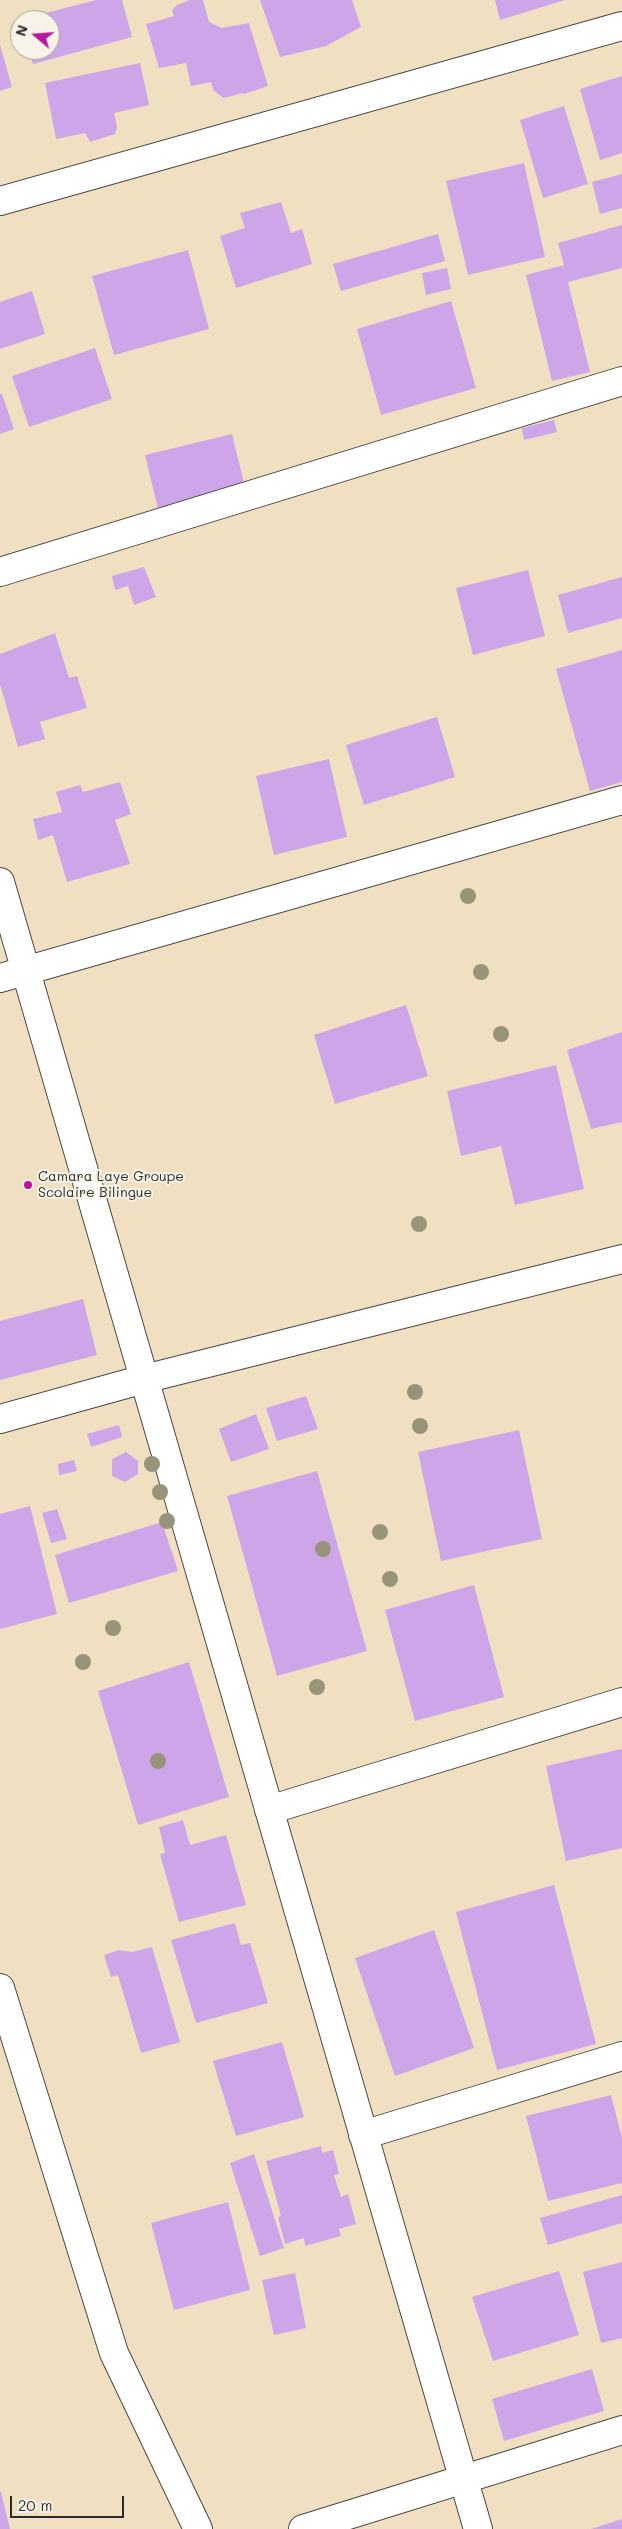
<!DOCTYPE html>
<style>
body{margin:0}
#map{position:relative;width:622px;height:2529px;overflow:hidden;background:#f0e0c1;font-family:Mali,sans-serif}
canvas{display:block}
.north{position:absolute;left:10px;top:10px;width:50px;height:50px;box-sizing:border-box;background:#f7f3e8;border:1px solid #a5a39c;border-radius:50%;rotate:288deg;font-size:14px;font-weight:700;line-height:20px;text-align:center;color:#2b2b2b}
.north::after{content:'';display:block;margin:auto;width:18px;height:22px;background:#b5179e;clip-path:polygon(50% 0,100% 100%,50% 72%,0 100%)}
.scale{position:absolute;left:10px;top:2496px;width:114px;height:22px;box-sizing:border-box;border:2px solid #2b2b2b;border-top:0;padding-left:6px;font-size:15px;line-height:18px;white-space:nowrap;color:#2b2b2b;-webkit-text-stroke:4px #f7f3e8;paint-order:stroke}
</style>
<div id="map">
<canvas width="622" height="2529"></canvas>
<div class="north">N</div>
<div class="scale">20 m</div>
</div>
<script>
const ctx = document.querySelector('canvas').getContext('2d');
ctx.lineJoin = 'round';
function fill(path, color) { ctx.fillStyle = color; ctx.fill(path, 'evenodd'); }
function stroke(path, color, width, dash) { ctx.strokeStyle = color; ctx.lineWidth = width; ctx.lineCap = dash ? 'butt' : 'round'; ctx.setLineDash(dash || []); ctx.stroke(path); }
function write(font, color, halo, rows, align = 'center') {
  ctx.font = font + ' Mali,sans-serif'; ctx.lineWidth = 4; ctx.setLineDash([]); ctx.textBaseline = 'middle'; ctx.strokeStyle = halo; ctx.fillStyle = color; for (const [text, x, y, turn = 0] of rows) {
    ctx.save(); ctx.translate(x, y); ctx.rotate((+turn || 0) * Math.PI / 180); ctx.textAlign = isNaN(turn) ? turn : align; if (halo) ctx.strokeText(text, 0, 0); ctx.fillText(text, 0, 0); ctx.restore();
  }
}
const building = new Path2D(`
 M96 0H122L132 37 33 64 29 50H50V20L23 19Z
 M190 0H203L209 22 222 28 249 23 268 86 244 94 243 93 224 98 214 91 211 82 191 86 186 63 159 68 146 24 174 16 172 10 177 5Z
 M260 0H352L361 27 326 46 280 57Z
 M495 0H565L500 20Z
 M0 45 12 87 0 91Z
 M140 63 149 105 114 113 117 127 115 134 90 142 85 133 56 139 45 83Z
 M622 76V153L600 160 580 89Z
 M564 106 588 184 543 198 520 120Z
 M524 163 545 257 468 275 446 181Z
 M622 174V208L600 214 592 182Z
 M281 202 291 233 302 229 312 264 236 288 220 236 245 228 240 213Z
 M622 225V268L568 282 590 372 552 381 526 275 564 265 558 243Z
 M438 234 445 261 341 291 333 264Z
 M188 250 209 329 114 355 92 276Z
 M447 268 451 289 426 295 422 273Z
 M32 291 45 334 0 349V302Z
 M451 301 476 388 381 415 357 329Z
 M95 348 112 399 29 427 12 376Z
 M0 394H2L14 429 0 434Z
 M554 420 557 432 524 440 522 428Z
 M232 434 246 491 159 513 145 455Z
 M144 567 156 597 134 605 128 586 115 590 112 576Z
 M528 570 545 636 473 655 456 588Z
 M622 577V618L568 633 558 595Z
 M55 633 69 678 77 676 87 708 40 722 45 739 18 747 0 684V654Z
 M622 650V782L590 791 556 669Z
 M437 717 455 777 364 805 346 745Z
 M329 759 347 837 274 855 256 776Z
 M120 782 131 814 115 820 130 864 67 882 53 835 38 840 33 819 62 812 56 792 80 785 83 792Z
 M406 1005 428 1076 335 1104 314 1035Z
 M622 1032V1122L591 1129 567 1050Z
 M556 1065 584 1189 515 1205 501 1146 461 1156 447 1091Z
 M83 1299 97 1355 0 1380V1321Z
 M306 1396 318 1429 277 1441 266 1408Z
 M256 1414 269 1449 231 1462 219 1429Z
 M119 1425 122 1437 91 1447 87 1434Z
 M519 1430 542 1539 441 1561 418 1452Z
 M126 1452 138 1461V1474L125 1482 112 1476V1459Z
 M74 1460 77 1471 59 1475 58 1464Z
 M317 1471 367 1651 277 1676 227 1496Z
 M30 1506 57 1614 0 1629V1514Z
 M57 1509 67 1539 51 1543 42 1513Z
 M162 1522 178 1571 69 1603 55 1555Z
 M474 1585 504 1697 415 1721 385 1610Z
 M189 1662 229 1797 138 1825 98 1691Z
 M622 1749V1848L566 1861 546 1766Z
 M183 1820 190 1845 226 1835 246 1905 179 1922 160 1854 165 1853 159 1827Z
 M554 1885 596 2044 497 2070 456 1912Z
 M235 1923 241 1945 250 1943 268 2003 196 2023 171 1940Z
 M434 1930 474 2048 395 2076 355 1958Z
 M152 1947 180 2042 141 2053 118 1975 111 1977 104 1955 119 1950 132 1952Z
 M282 2042 304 2117 236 2136 213 2061Z
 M611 2095 622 2138V2183L548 2201 526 2116Z
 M321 2146 322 2153 333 2150 339 2174 334 2175 341 2197 348 2194 356 2224 339 2229 341 2236 305 2246 304 2238 285 2244 278 2217 281 2216 266 2161Z
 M254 2154 284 2248 260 2256 230 2163Z
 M622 2195V2223L548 2245 540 2218Z
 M228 2202 250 2290 174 2310 151 2223Z
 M622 2262V2338L601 2343 583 2272Z
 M559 2271 579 2335 493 2361 472 2297Z
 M295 2273 306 2328 274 2335 262 2280Z
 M592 2369 604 2411 504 2441 492 2399Z
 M0 2492H1L10 2529H0Z
 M622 2519V2529H591Z`);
const street = new Path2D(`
 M0 201 622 26
 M0 572 622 381
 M0 882 478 2529
 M0 978 622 800
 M269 1810 622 1702
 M0 1988 114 2353 198 2529
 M363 2135 622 2056
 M303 2529 622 2430`);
const secondary = new Path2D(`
 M0 1419 144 1379 622 1259`);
const trees = [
 [468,896],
 [481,972],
 [501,1034],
 [419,1224],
 [415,1392],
 [420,1426],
 [152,1464],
 [160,1492],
 [167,1521],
 [380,1532],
 [323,1549],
 [390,1579],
 [113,1628],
 [83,1662],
 [317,1687],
 [158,1761]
];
const markers = [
 [28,1185,5,"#b5179e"]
];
const poiNames = [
 ["Camara Laye Groupe",38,1177],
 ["Scolaire Bilingue",38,1193]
];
fill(building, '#cda6e9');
stroke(street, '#494642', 30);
stroke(secondary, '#494642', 30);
stroke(street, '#fff', 28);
stroke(secondary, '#fff', 28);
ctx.fillStyle = '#989479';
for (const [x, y] of trees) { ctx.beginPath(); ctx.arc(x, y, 8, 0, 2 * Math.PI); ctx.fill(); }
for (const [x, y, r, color] of markers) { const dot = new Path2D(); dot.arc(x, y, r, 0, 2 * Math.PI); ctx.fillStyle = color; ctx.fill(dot); stroke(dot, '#f7f3e8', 2); }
write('14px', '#2b2b2b', '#f7f3e8', poiNames, 'left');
</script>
